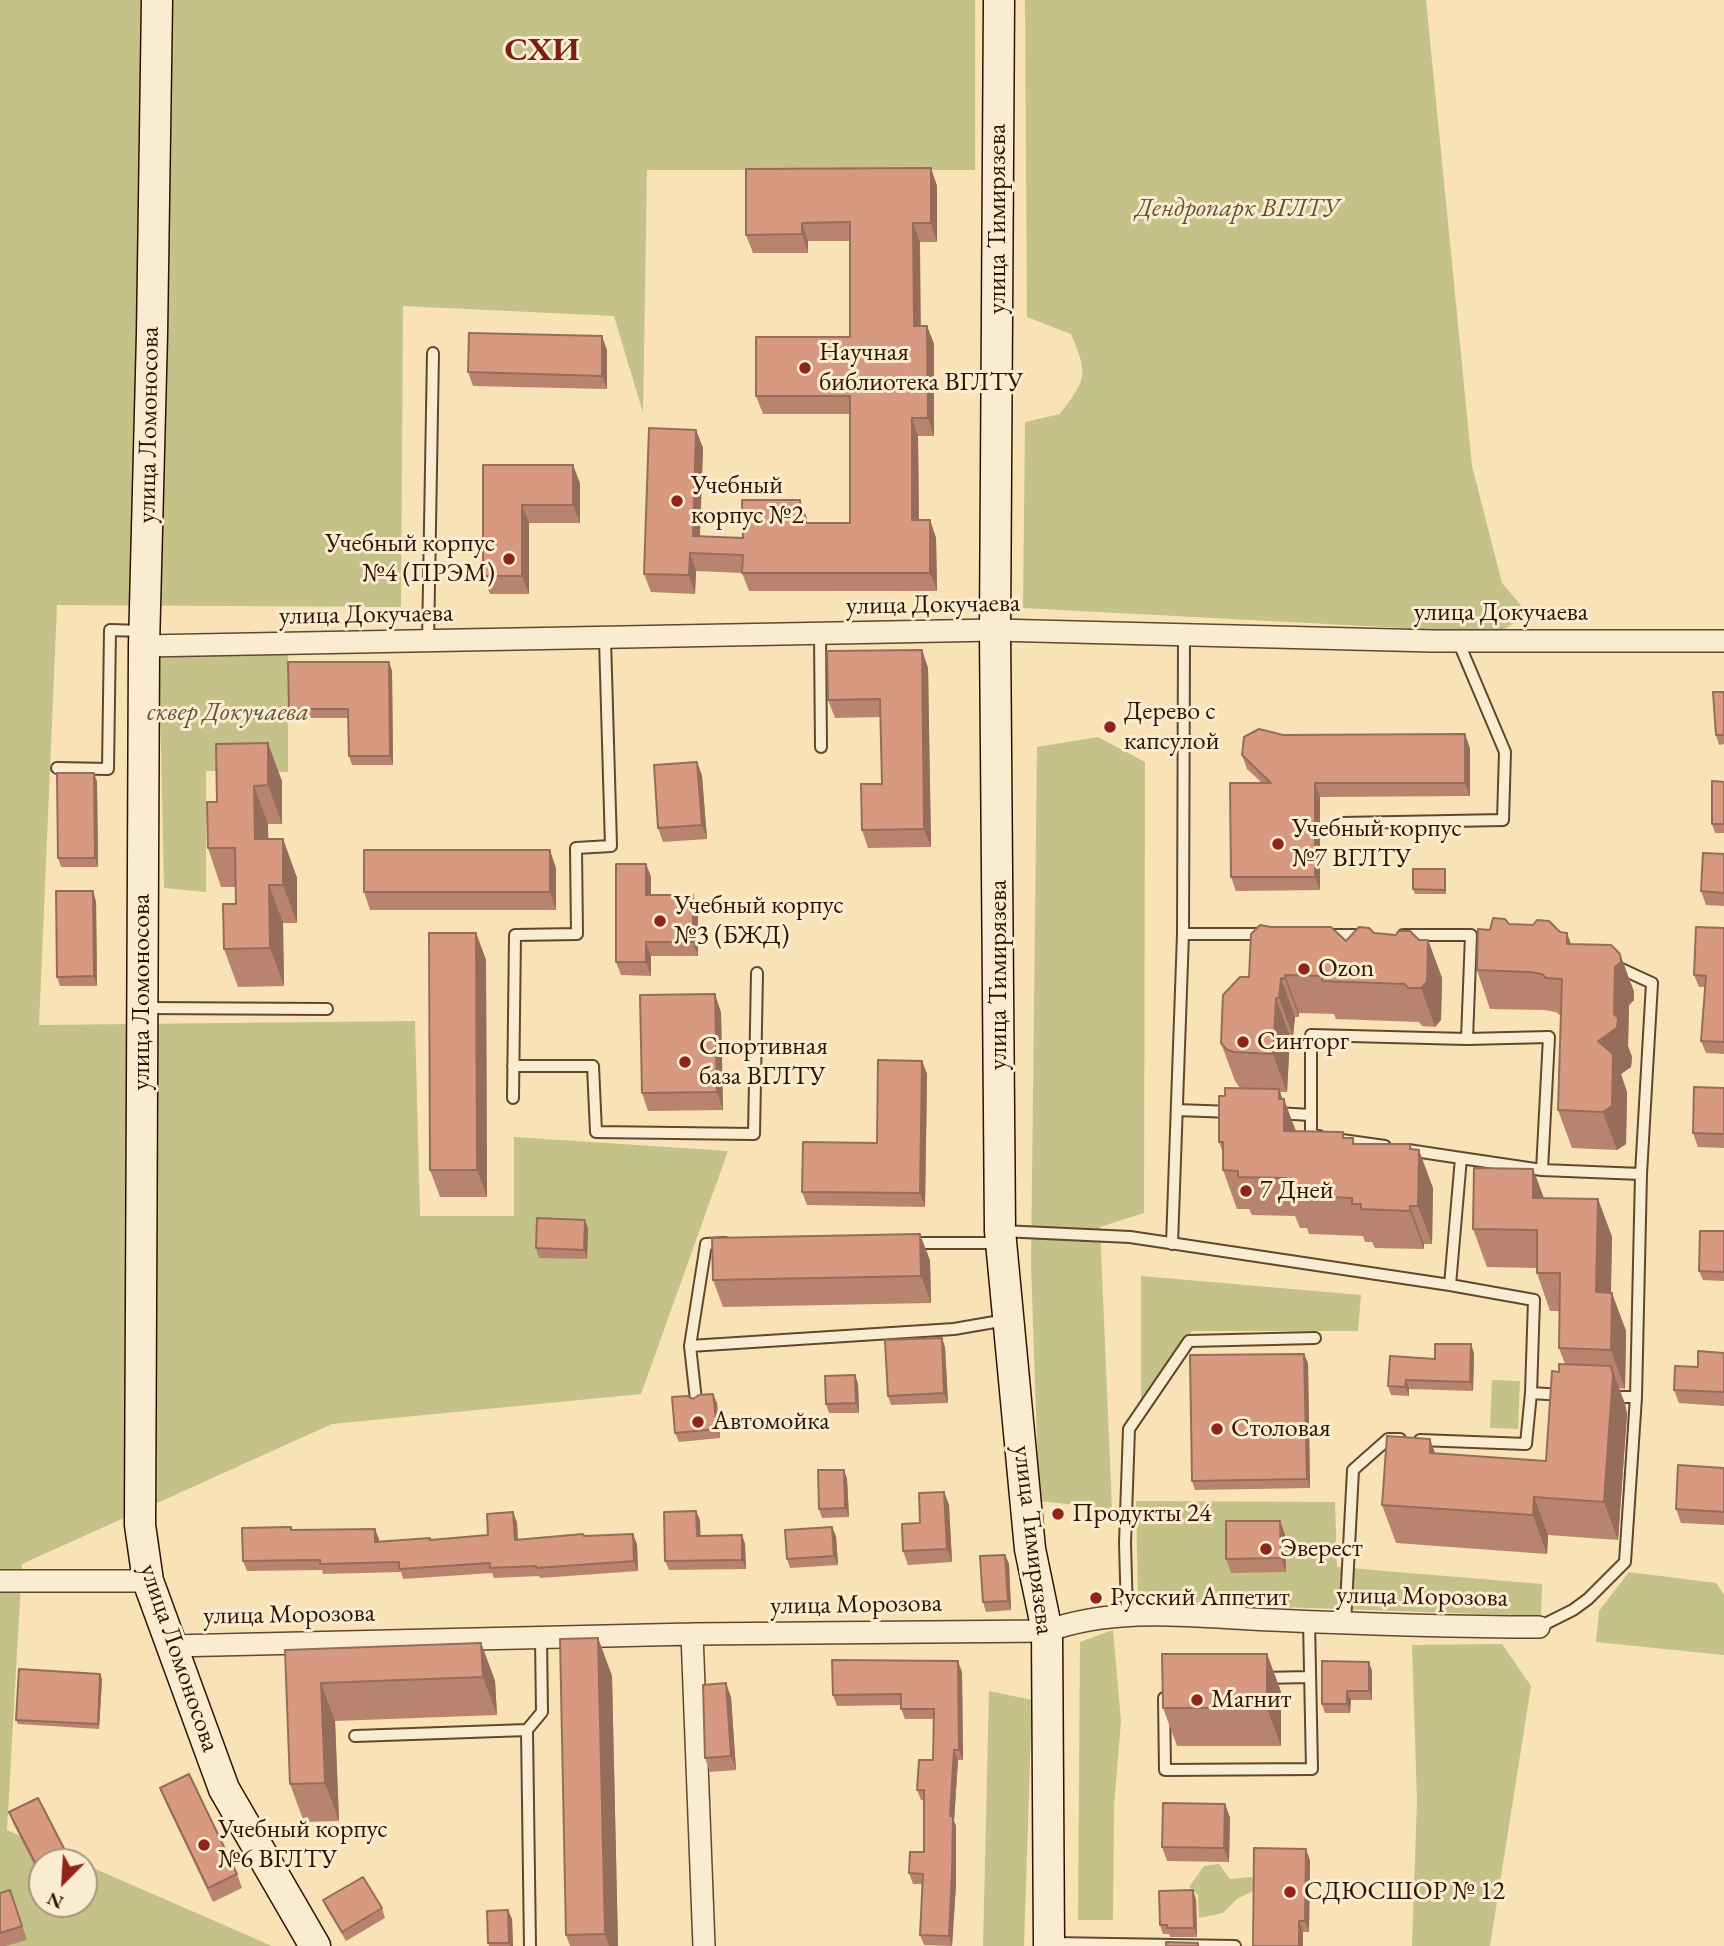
<!DOCTYPE html>
<meta charset="utf-8">
<style>
body{margin:0}
#map{position:relative;width:1724px;height:1946px;overflow:hidden;background:#f8e2b6;font-family:"EB Garamond",serif}
canvas{display:block}
.north{position:absolute;left:28px;top:1848px;width:70px;height:70px;box-sizing:border-box;background:#faecd0;border:2px solid #a9957d;border-radius:50%;rotate:204deg;font-size:19px;font-weight:700;line-height:28px;text-align:center;color:#2f1301}
.north::after{content:'';display:block;margin:auto;width:24px;height:32px;background:#8f2418;clip-path:polygon(50% 0,100% 100%,50% 72%,0 100%)}
</style>
<div id="map">
<canvas width="1724" height="1946"></canvas>
<div class="north">N</div>
</div>
<script>
const ctx = document.querySelector('canvas').getContext('2d');
ctx.lineJoin = 'round';
function fill(path, color) { ctx.fillStyle = color; ctx.fill(path, 'evenodd'); }
function stroke(path, color, width, dash) { ctx.strokeStyle = color; ctx.lineWidth = width; ctx.lineCap = dash ? 'butt' : 'round'; ctx.setLineDash(dash || []); ctx.stroke(path); }
function write(font, color, halo, rows, align = 'center') {
  ctx.font = font + ' "EB Garamond",serif'; ctx.lineWidth = 6; ctx.setLineDash([]); ctx.textBaseline = 'middle'; ctx.strokeStyle = halo; ctx.fillStyle = color; for (const [text, x, y, turn = 0] of rows) {
    ctx.save(); ctx.translate(x, y); ctx.rotate((+turn || 0) * Math.PI / 180); ctx.textAlign = isNaN(turn) ? turn : align; if (halo) ctx.strokeText(text, 0, 0); ctx.fillText(text, 0, 0); ctx.restore();
  }
}
const green = new Path2D(`
 M0 0H975V170H647L643 413 614 316 403 306 401 607 57 605 39 1025 415 1021 420 1216H514V1137L728 1151 641 1394 332 1424 22 1564 7 1830 79 1862H42V1904H84V1864L272 1946H0Z
 M1025 0H1426L1472 466 1502 583 1528 614 1498 633 1023 608 1025 422 1060 414C1086 379 1089 376 1071 334L1027 317Z
 M288 654V772L206 771V892L164 888 159 655Z
 M1098 737 1145 762 1144 1213 1100 1227 1112 1509 1039 1501 1031 1264 1037 747Z
 M1141 1276 1361 1295 1358 1331H1192L1141 1400Z
 M1492 1380 1520 1381 1518 1429 1490 1428Z
 M1136 1501 1335 1502 1337 1567 1542 1584 1541 1616 1138 1602Z
 M1629 1572 1716 1583 1724 1595V1655L1596 1642 1599 1611Z
 M1113 1630 1121 1721 1114 1806 1113 1920H1078L1080 1642Z
 M1502 1644 1531 1686 1490 1946H1412L1417 1801 1412 1645Z
 M989 1691 1032 1700 1024 1946H983Z
 M1219 1864 1230 1879 1252 1877 1255 1890 1237 1899 1223 1913 1199 1918 1198 1895 1189 1887 1204 1866Z`);
const service = new Path2D(`
 M820 635 821 747
 M428 642 433 353
 M57 768 108 769 110 630 141 631
 M1342 823 1503 820 1505 752 1458 641
 M1183 934H1264
 M1326 935H1366
 M1615 966 1652 983 1641 1174
 M144 1008 327 1009
 M1467 1039 1549 1037 1542 1170
 M513 1066H593L596 1132 754 1134 757 973
 M513 1098 515 935 577 934 576 848 611 846 605 639
 M1177 1110 1232 1112
 M1276 1113 1311 1115
 M1319 1136 1311 1135V1035L1467 1039 1471 935H1403
 M1342 1140 1385 1146
 M1408 1150 1461 1158 1450 1285
 M1461 1158 1542 1170 1641 1174 1636 1397 1625 1562 1588 1599 1573 1610 1539 1627
 M1002 1231 1130 1237 1450 1285 1534 1300 1531 1393 1563 1395
 M909 1243H998
 M1172 1244 1183 934 1184 634
 M690 1346 706 1244 725 1243
 M1611 1397H1636
 M696 1400 690 1346 954 1329 1006 1320
 M1420 1440 1526 1444 1531 1393
 M1127 1614 1125 1543 1129 1429 1189 1341 1315 1338
 M1345 1624 1353 1470 1388 1439H1400
 M1262 1678 1309 1677
 M1164 1698 1165 1770 1312 1769 1309 1621
 M527 1730 530 1946
 M355 1736 527 1730 542 1712 541 1638
 M1052 1943 1235 1946`);
const minor = new Path2D(`
 M144 646 995 630 1433 641H1724
 M0 1581H148
 M692 1634 704 1946
 M172 1646 692 1634 1047 1631C1119 1605 1198 1617 1273 1620 1362 1624 1450 1627 1539 1627`);
const secondary = new Path2D(`
 M157 0 152 334 144 646 140 1525 148 1581 224 1789 315 1946
 M999 0 995 630 1000 1231 1030 1549 1047 1631 1049 1946`);
const wall = new Path2D(`
 M931 168 937 186V242H920V326H927L934 344V436H918L919 520H930L936 538 937 591H749L742 573 696 571 695 594 651 592 644 574 696 430 703 448 700 536 743 538 807 518V523H850V414H763L756 396 850 337V241H808V253H753L746 235Z
 M607 350V389L473 386 468 372Z
 M483 465 580 483V523H529V594H490L483 576Z
 M922 650 928 668 931 847 868 848 862 830 882 784 881 717 835 718 828 700Z
 M389 662 392 671 393 765H352L349 756 348 718H292L289 709Z
 M1724 692V744L1719 745 1716 735Z
 M1283 735 1470 748V796L1320 797V890L1236 891 1231 877 1262 783 1247 769 1242 755Z
 M216 744 282 781V824H268V839H283L297 878V923H283L284 986 238 987 224 949 236 904V887H221L208 848 217 802Z
 M697 762 702 776 707 839 663 842 658 828Z
 M94 773 97 782 98 867H61L58 858Z
 M1724 782V833H1715L1712 824Z
 M1724 854V906L1706 905 1701 891Z
 M646 864 651 877V895L698 909V956H651V976L621 975 616 962Z
 M556 868V910H370L364 892Z
 M1446 874V894H1415L1413 889Z
 M96 901 97 986H60L57 977Z
 M1509 924 1571 944 1620 954 1634 992V1000L1629 1005 1628 1046 1632 1057 1631 1067 1621 1074 1627 1092 1626 1144 1617 1150 1572 1148 1558 1110 1561 1016 1556 1012 1544 1010 1490 1009 1477 970 1490 930Z
 M1271 927 1346 941 1374 933 1428 940 1442 978 1441 1020 1435 1027 1422 1026 1419 1022 1336 1019 1334 1014 1299 1013V1017H1295L1293 1036H1290L1287 1092H1280L1296 1131 1353 1138 1355 1144 1412 1149 1433 1188 1432 1244H1424V1249L1375 1248 1372 1242H1365L1363 1236 1309 1234 1307 1228H1300L1295 1216 1252 1215 1249 1209H1237L1223 1170V1153L1219 1142 1225 1096 1242 1088H1240L1235 1081 1221 1043Z
 M1724 928V1054L1706 1053 1701 1041 1705 987H1699L1694 975Z
 M476 933 486 960 487 1197H440L430 1170Z
 M721 1012 723 1110 648 1111 642 1093Z
 M922 1061 927 1074 925 1207 807 1205 802 1192 877 1143Z
 M1724 1088V1148L1698 1147 1693 1133Z
 M1533 1169 1544 1198 1598 1199 1612 1237 1611 1293 1626 1331 1625 1389 1619 1388 1625 1404 1627 1414 1618 1540 1548 1535 1547 1554 1396 1543 1382 1505 1435 1453 1546 1461 1559 1372 1565 1364 1559 1348 1560 1311H1550L1537 1273V1268L1487 1267 1473 1229Z
 M585 1220 588 1229 587 1259 539 1258 536 1248Z
 M1724 1231V1281L1703 1280 1699 1271Z
 M930 1260 931 1303 723 1307 713 1280Z
 M1471 1344 1474 1354 1473 1391 1409 1389V1396L1391 1395 1388 1386 1435 1359Z
 M945 1347 948 1403 891 1405 888 1396Z
 M1724 1353V1406L1679 1403 1674 1390 1698 1367Z
 M1308 1363 1310 1488 1195 1490 1192 1481Z
 M855 1375 858 1384 859 1413H829L826 1404Z
 M693 1399 717 1403 720 1438 679 1442 675 1433Z
 M1724 1468V1525L1681 1523 1676 1509Z
 M844 1470 847 1479 849 1517 822 1518 819 1509Z
 M944 1492 949 1505 952 1562 908 1565 903 1551 920 1523Z
 M700 1520V1536L742 1535 745 1544 746 1569 669 1570 665 1561Z
 M517 1522 518 1539 584 1536 637 1544 638 1571 540 1578 539 1576 494 1578 492 1573 403 1579 401 1572 323 1574 322 1570 247 1571 243 1561 292 1530 375 1529 379 1542 431 1540 488 1535Z
 M1285 1534 1286 1572 1231 1573 1226 1559Z
 M836 1536 838 1565 790 1568 787 1559Z
 M1005 1555 1009 1564 1011 1610 986 1612 983 1602Z
 M598 1638 612 1676 618 1946H570L566 1935Z
 M481 1643 495 1681 497 1715 335 1721 339 1821 304 1822 290 1784 285 1650Z
 M1267 1654 1281 1692V1746H1177L1163 1708Z
 M1369 1662 1372 1671V1700H1351L1350 1713H1325L1322 1704Z
 M962 1672 963 1760H958L954 1821 956 1826V1884L952 1946 924 1945 920 1935 923 1884H913L909 1873 924 1852V1800H921L917 1790 933 1760 934 1719H905L901 1709V1705L837 1706 833 1695Z
 M102 1679 99 1729 18 1724 16 1720Z
 M731 1697 736 1770 710 1772 705 1758Z
 M160 1788 237 1874 242 1888 213 1902 165 1801Z
 M1225 1804 1230 1818 1229 1862 1167 1861 1162 1847Z
 M9 1812 42 1862V1880L14 1825Z
 M1310 1860 1309 1932H1303V1946H1253Z
 M0 1893 15 1904 27 1940 6 1946H0Z
 M1196 1899 1197 1937H1170L1169 1934H1163L1160 1925Z
 M323 1900 382 1908 385 1918 346 1941 327 1909Z
 M54 1904H67L57 1909Z
 M508 1910 512 1919 513 1946H489L488 1943Z`);
const shadedWall = new Path2D(`
 M931 168 937 186V242L931 223Z
 M802 223 808 241V253L802 234Z
 M913 223 920 242 921 344 914 326Z
 M927 326 934 344V436L928 418Z
 M602 336 607 350V389L602 376Z
 M912 418 918 436 919 538 912 520Z
 M696 430 703 448 699 554 693 536Z
 M573 465 580 483V523L573 505Z
 M800 500 807 518V541L800 523Z
 M522 505 529 523V594L522 576Z
 M930 520 936 538 937 591 930 573Z
 M690 553 696 571 695 594 689 575Z
 M922 650 928 668 931 847 924 829Z
 M389 662 392 671 393 765 390 756Z
 M1465 734 1470 748V796L1465 783Z
 M268 743 282 781V824L268 785Z
 M697 762 702 776 707 839 702 825Z
 M94 773 97 782 98 867 95 858Z
 M1315 783 1320 797V890L1315 877Z
 M254 786 268 824 269 878 255 839Z
 M283 839 297 878V923L283 885Z
 M550 850 556 868V910L550 892Z
 M646 864 651 877V909L646 895Z
 M1445 869 1446 874V894L1445 890Z
 M269 885 283 923 284 986 270 948Z
 M93 891 96 901 97 986 94 976Z
 M693 895 698 909V956L693 942Z
 M476 933 486 960 487 1197 477 1170Z
 M1567 933 1581 971 1567 944Z
 M1428 940 1442 978 1441 1020 1435 1027 1421 988Z
 M646 942 651 956V976L646 962Z
 M1620 954 1634 992V1000L1629 1005 1628 1046 1632 1057 1631 1067 1621 1074 1627 1092 1626 1144 1617 1150 1603 1112 1598 1041 1614 1014 1615 967Z
 M1285 975 1299 1013V1017L1285 979Z
 M1281 978 1295 1017 1293 1036 1279 998Z
 M715 994 721 1012 723 1110 717 1092Z
 M1276 998 1290 1036 1287 1092 1273 1054Z
 M922 1061 927 1074 925 1207 920 1193Z
 M1279 1089 1284 1104V1099L1298 1137 1284 1131 1279 1099Z
 M1410 1144 1419 1168V1150L1433 1188 1432 1244 1418 1206Z
 M1533 1169 1547 1207 1533 1198Z
 M1598 1199 1612 1237 1610 1331 1596 1292Z
 M1410 1206 1424 1244V1249L1410 1211Z
 M585 1220 588 1229 587 1259 584 1250Z
 M920 1234 930 1260 931 1303 921 1276Z
 M1612 1293 1626 1331 1625 1389 1611 1350Z
 M942 1338 945 1347 948 1403 944 1393Z
 M1471 1344 1474 1354 1473 1391 1470 1382Z
 M1304 1354 1308 1363 1310 1488 1307 1479Z
 M1611 1366 1625 1404 1627 1414 1618 1540 1604 1502Z
 M855 1375 858 1384 859 1413 856 1403Z
 M1406 1380 1409 1389V1396L1405 1387Z
 M713 1394 717 1403 720 1438 717 1429Z
 M1430 1439 1444 1477 1430 1453Z
 M844 1470 847 1479 849 1517 845 1508Z
 M944 1492 949 1505 952 1562 947 1549Z
 M1534 1497 1548 1535 1547 1554 1533 1515Z
 M696 1511 700 1520 701 1545 697 1536Z
 M513 1512 517 1522 518 1550 515 1540Z
 M1280 1521 1285 1534 1286 1572 1281 1558Z
 M832 1527 836 1536 838 1565 834 1556Z
 M375 1529 379 1539V1552L375 1542Z
 M633 1534 637 1544 638 1571 634 1561Z
 M742 1535 745 1544 746 1569 742 1560Z
 M1005 1555 1009 1564 1011 1610 1008 1601Z
 M598 1638 612 1676 618 1946H609L605 1934Z
 M481 1643 495 1681 497 1715 483 1677Z
 M1267 1654 1281 1692V1746L1267 1708Z
 M958 1661 962 1672 963 1760 959 1750Z
 M1369 1662 1372 1671V1700L1369 1691Z
 M100 1674 102 1679 99 1729 98 1724Z
 M321 1683 335 1721 339 1821 325 1783Z
 M726 1683 731 1697 736 1770 731 1756Z
 M1347 1691 1351 1700 1350 1713 1347 1704Z
 M954 1750 958 1760 954 1821 956 1826V1884L952 1946 949 1936 950 1816Z
 M1225 1804 1230 1818 1229 1862 1224 1848Z
 M1306 1849 1310 1860 1309 1932 1305 1921Z
 M1193 1890 1196 1899 1197 1937 1194 1928Z
 M508 1910 512 1919 513 1946H510L509 1943Z
 M1299 1921 1303 1932V1946H1299Z`);
const building = new Path2D(`
 M931 168V223H913L914 326H927L928 418H912V520H930V573H742L743 555 690 553 689 575 644 574 649 428 696 430 693 536 743 538 742 500H800V523H850V396H756V337H850V222L802 223V234L746 235V169Z
 M469 333 602 336V376L468 372Z
 M483 465H573V505H522V576H483Z
 M922 650 924 829 862 830 861 784H882L880 699 828 700 827 651Z
 M288 662H389L390 756H349L348 709H289Z
 M1713 692H1724V735H1716Z
 M1259 729 1283 735 1465 734V783H1315V877H1231L1230 783H1271L1242 755 1244 737Z
 M268 743V785L254 786 255 839H283V885H269L270 948 224 949 223 904H236L235 848H208L207 802H217L216 744Z
 M697 762 702 825 658 828 654 765Z
 M57 773H94L95 858H58Z
 M1712 781 1724 782V824H1712Z
 M364 850H550V892H364Z
 M1703 853 1724 854V893L1701 891Z
 M616 864H646V895H693V942H646V962H616Z
 M1413 869H1445V890L1413 889Z
 M56 891H93L94 976 57 977Z
 M1493 918 1505 919 1509 924 1533 925 1537 920 1549 921 1560 932 1567 933V944L1611 945 1620 954 1621 962 1615 967 1614 1014 1618 1018 1617 1028 1598 1041 1613 1054 1612 1106 1603 1112 1558 1110 1562 979 1546 978 1542 974 1530 972 1477 970 1478 929 1490 930Z
 M1260 925 1271 927H1331L1346 941 1359 927 1369 928 1374 933 1396 935 1399 931H1410L1419 940H1428L1427 982 1421 988H1408L1405 984 1322 981 1323 976 1285 975V979L1281 978 1279 998H1276L1273 1054 1233 1052 1226 1049 1221 1043 1223 995 1240 977H1249L1251 934Z
 M1696 927 1724 928V1042L1701 1041 1706 976 1694 975Z
 M429 933H476L477 1170H430Z
 M715 994 717 1092 642 1093 640 995Z
 M878 1060 922 1061 920 1193 802 1192 803 1142 877 1143Z
 M1694 1087 1724 1088V1134L1693 1133Z
 M1225 1088 1279 1089V1099H1284V1131L1343 1132V1138H1353V1144H1410V1149L1419 1150 1418 1206H1410V1211L1361 1209V1204H1352V1198L1295 1195V1190L1286 1189V1178L1238 1177V1171L1223 1170V1142H1219V1096H1225Z
 M1474 1168 1533 1169V1198L1598 1199 1596 1292 1612 1293 1611 1350 1559 1348 1560 1273H1537V1230L1473 1229Z
 M537 1218 585 1220 584 1250 536 1248Z
 M1700 1231H1724V1272L1699 1271Z
 M920 1234 921 1276 713 1280 712 1238Z
 M942 1338 944 1393 888 1396 885 1340Z
 M1435 1344H1471L1470 1382 1406 1380 1405 1387 1388 1386 1390 1356 1435 1359Z
 M1698 1351 1724 1353V1392L1674 1390 1675 1366 1698 1367Z
 M1304 1354 1307 1479 1192 1481 1190 1355Z
 M1559 1364 1611 1366 1613 1375 1604 1502 1534 1497 1533 1515 1382 1505 1387 1436 1430 1439V1453L1546 1461 1552 1371 1559 1372Z
 M855 1375 856 1403 826 1404 825 1376Z
 M713 1394 717 1429 675 1433 672 1397 687 1396 693 1399 699 1395Z
 M1678 1465 1724 1468V1512L1676 1509Z
 M818 1470H844L845 1508 819 1509Z
 M944 1492 947 1549 903 1551 902 1524 920 1523 919 1493Z
 M696 1511 697 1536 742 1535V1560L665 1561 664 1512Z
 M513 1512 515 1540 583 1534 584 1536 633 1534 634 1561 536 1568V1566L490 1568V1563L399 1569V1562L320 1564V1560L243 1561 242 1528 291 1527V1530L375 1529V1542L430 1538V1540L488 1535 487 1514Z
 M1226 1521H1280L1281 1558 1226 1559Z
 M832 1527 834 1556 787 1559 785 1530Z
 M1005 1555 1008 1601 983 1602 980 1556Z
 M598 1638 605 1934 566 1935 560 1639Z
 M481 1643 483 1677 321 1683 325 1783 290 1784 285 1650Z
 M1162 1654H1267V1708H1163Z
 M832 1660 958 1661 959 1750H954L950 1816H953L952 1874 949 1936 920 1935 923 1874 909 1873 910 1852H924V1790H917L919 1760H933L934 1709H901V1694L833 1695Z
 M1322 1661 1369 1662V1691H1347V1704H1322Z
 M19 1669 100 1674 98 1724 16 1720Z
 M726 1683 731 1756 705 1758 703 1685Z
 M189 1774 237 1874 208 1888 160 1788Z
 M38 1798 71 1862H42V1876L9 1812Z
 M1163 1803 1225 1804 1224 1848 1162 1847Z
 M1254 1848 1306 1849 1305 1921H1299V1946H1253Z
 M363 1877 382 1908 342 1932 323 1900Z
 M10 1890 22 1926 0 1933V1893Z
 M1193 1890 1194 1928H1167V1925H1160L1159 1891Z
 M508 1910 509 1943H488L487 1911Z
 M1166 1942 1198 1943V1946H1166Z`);
const markers = [
 [805,368,7,"#8f2418"],
 [677,501,7,"#8f2418"],
 [509,559,7,"#8f2418"],
 [1110,727,7,"#8f2418"],
 [1278,844,7,"#8f2418"],
 [660,921,7,"#8f2418"],
 [1304,969,7,"#8f2418"],
 [1243,1042,7,"#8f2418"],
 [685,1062,7,"#8f2418"],
 [1246,1191,7,"#8f2418"],
 [698,1422,7,"#8f2418"],
 [1217,1429,7,"#8f2418"],
 [1058,1514,7,"#8f2418"],
 [1266,1549,7,"#8f2418"],
 [1096,1598,7,"#8f2418"],
 [1197,1700,7,"#8f2418"],
 [204,1845,7,"#8f2418"],
 [1290,1892,7,"#8f2418"]
];
const parkNames = [
 ["Дендропарк ВГЛТУ",1237,209],
 ["сквер Докучаева",228,713]
];
const streetNames = [
 ["улица Тимирязева",998,219,-90],
 ["улица Ломоносова",149,425,-89],
 ["улица Докучаева",933,605,-1],
 ["улица Докучаева",1501,613],
 ["улица Докучаева",366,615,-1],
 ["улица Тимирязева",999,975,-90],
 ["улица Ломоносова",142,992,-90],
 ["улица Тимирязева",1033,1540,83],
 ["улица Морозова",1422,1597,1],
 ["улица Морозова",856,1605,-1],
 ["улица Морозова",289,1615,-1],
 ["улица Ломоносова",179,1658,71]
];
const poiNames = [
 ["Научная",819,353],
 ["библиотека ВГЛТУ",819,383],
 ["Учебный",691,486],
 ["корпус №2",691,516],
 ["Учебный корпус",495,544,"right"],
 ["№4 (ПРЭМ)",495,574,"right"],
 ["Дерево с",1124,712],
 ["капсулой",1124,742],
 ["Учебный корпус",1292,829],
 ["№7 ВГЛТУ",1292,859],
 ["Учебный корпус",674,906],
 ["№3 (БЖД)",674,936],
 ["Ozon",1318,969],
 ["Синторг",1257,1042],
 ["Спортивная",699,1047],
 ["база ВГЛТУ",699,1077],
 ["7 Дней",1260,1191],
 ["Автомойка",712,1422],
 ["Столовая",1231,1429],
 ["Продукты 24",1072,1514],
 ["Эверест",1280,1549],
 ["Русский Аппетит",1110,1598],
 ["Магнит",1211,1700],
 ["Учебный корпус",218,1830],
 ["№6 ВГЛТУ",218,1860],
 ["СДЮСШОР № 12",1304,1892]
];
const districtNames = [
 ["СХИ",542,51]
];
fill(green, '#c4c189');
stroke(service, '#61472e', 14);
stroke(minor, '#61472e', 24);
stroke(secondary, '#2f1301', 33);
stroke(service, '#faecd0', 10);
stroke(minor, '#faecd0', 21);
stroke(secondary, '#faecd0', 30);
fill(wall, '#b9846f');
fill(shadedWall, '#966c5a');
fill(building, '#d79a81');
stroke(building, '#966c5a', 2);
for (const [x, y, r, color] of markers) { const dot = new Path2D(); dot.arc(x, y, r, 0, 2 * Math.PI); ctx.fillStyle = color; ctx.fill(dot); stroke(dot, '#faecd0', 2.5); }
write('italic 26px', '#635031', '#faecd0', parkNames);
write('26px', '#2f1301', '#faecd0', streetNames);
write('26px', '#2f1301', '#faecd0', poiNames, 'left');
write('bold 33px', '#7a1f14', '#faecd0', districtNames);
</script>
